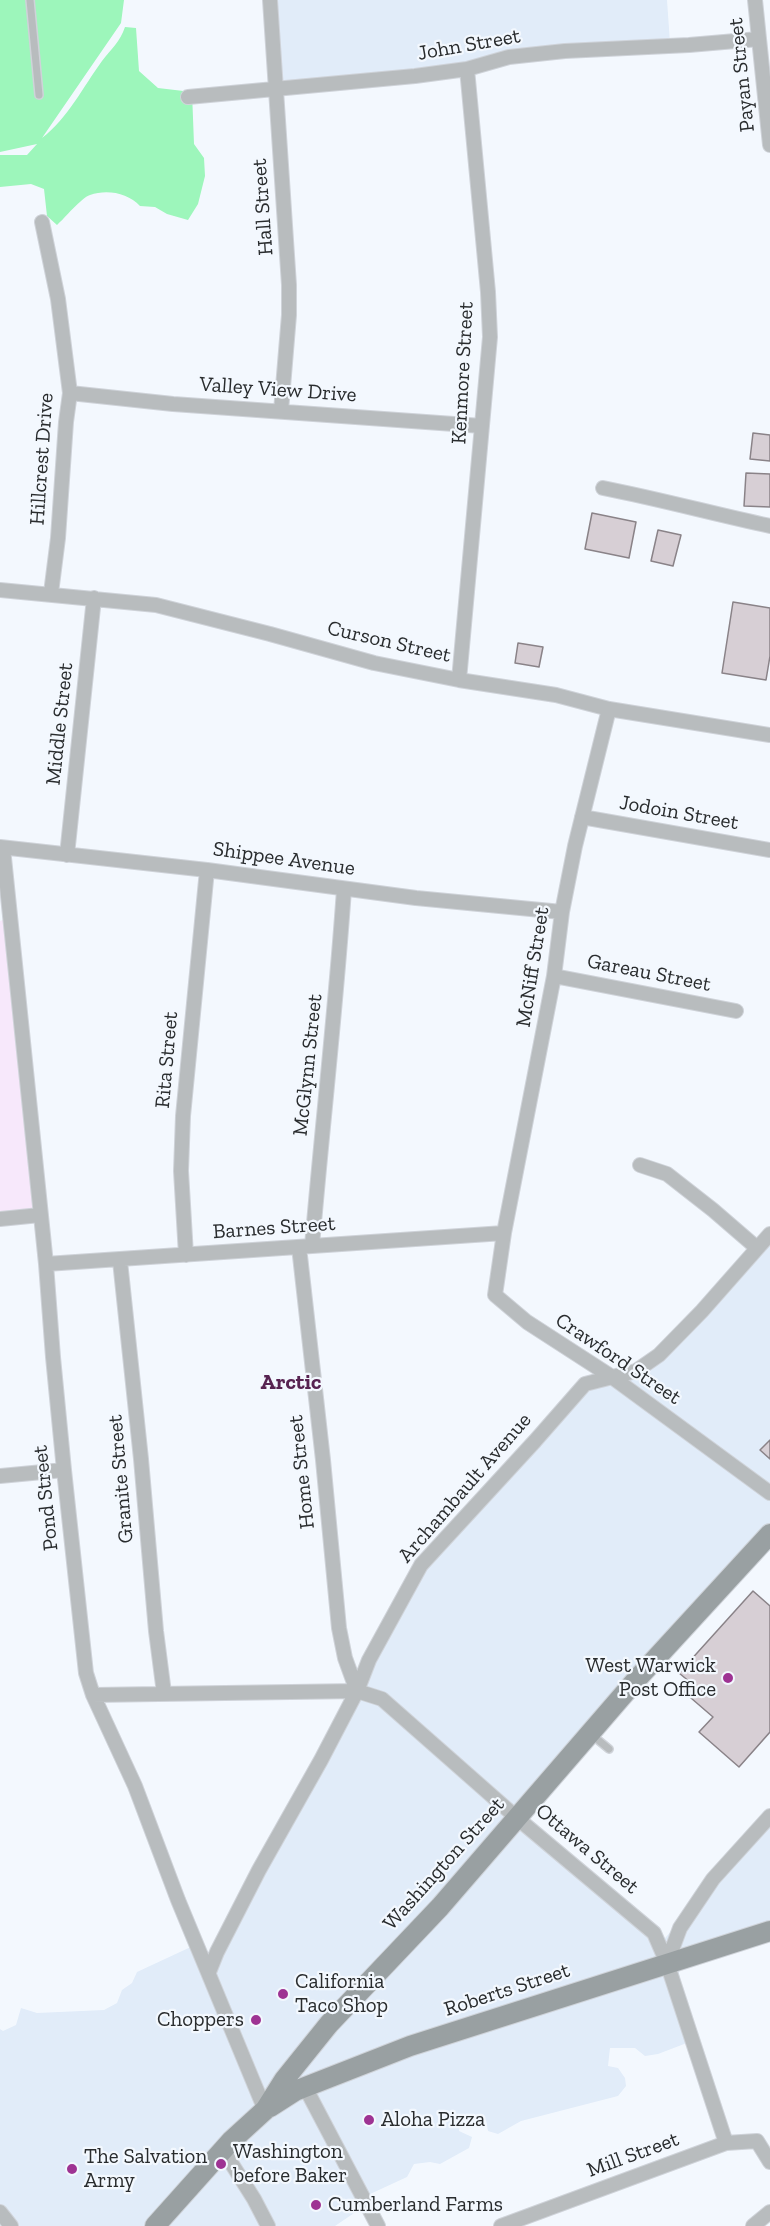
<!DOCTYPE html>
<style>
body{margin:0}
canvas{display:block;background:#f3f8fe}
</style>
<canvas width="770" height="2226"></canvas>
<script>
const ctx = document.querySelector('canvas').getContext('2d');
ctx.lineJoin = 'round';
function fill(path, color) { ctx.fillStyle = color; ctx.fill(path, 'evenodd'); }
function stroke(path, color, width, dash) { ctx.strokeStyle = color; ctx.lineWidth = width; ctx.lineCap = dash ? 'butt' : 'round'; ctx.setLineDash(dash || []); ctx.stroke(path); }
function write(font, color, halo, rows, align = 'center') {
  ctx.font = font + ' "Zilla Slab",serif'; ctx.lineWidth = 4.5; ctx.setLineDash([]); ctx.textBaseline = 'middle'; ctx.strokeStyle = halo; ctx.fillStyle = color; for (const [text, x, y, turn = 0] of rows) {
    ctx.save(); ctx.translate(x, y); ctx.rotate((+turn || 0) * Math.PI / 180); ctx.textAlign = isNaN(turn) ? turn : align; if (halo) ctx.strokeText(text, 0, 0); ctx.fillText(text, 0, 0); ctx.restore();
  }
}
const built = new Path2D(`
 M271 0H667L670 43 491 55 466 75 276 93Z
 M770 1232V1533L517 1809 661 1943 770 1812V1925L675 1955 695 2047 692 2041 658 2054 645 2056 635 2048H610L608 2066 618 2068 625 2078 626 2086 618 2096 521 2121 498 2134 488 2131 486 2120 460 2123 459 2131 472 2137 469 2148 440 2164 430 2162 414 2164 407 2177 368 2195 366 2205 335 2226H13L0 2210V2029L3 2031 16 2025 21 2008 37 2013 104 2010 117 2003 122 1990 132 1983 137 1972 195 1945 208 1963 426 1558 578 1389 643 1367Z`);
const industrial = new Path2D(`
 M10 918 41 1211 0 1216V921Z`);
const green = new Path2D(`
 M0 0H124L121 23 42 138C68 118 83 87 102 61 111 49 120 42 125 27L136 28 139 71 158 88 192 92 194 144 204 158 205 176 198 204 188 220 167 214 155 207 140 206C128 193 107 189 90 195 81 198 65 218 57 225L47 216 44 189 31 184 0 187V155H27L37 144 0 152Z`);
const building = new Path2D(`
 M753 433 770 435V461L750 459Z
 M746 473 770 474V507L744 506Z
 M592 513 636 522 629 558 585 549Z
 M658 530 681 535 673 566 651 561Z
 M733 602 770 608V656L766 680 722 673Z
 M518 643 543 647 539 667 515 663Z
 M770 1440V1459L760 1450Z
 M753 1591 770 1606V1732L739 1767 699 1732 713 1717 684 1692 691 1683 679 1673Z`);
const lane = new Path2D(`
 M30 0 39 95
 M592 1735 609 1749`);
const street = new Path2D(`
 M270 0 289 285V315L281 411
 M755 0 770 145
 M188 97 415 76 467 69 509 57 565 51 689 45 759 39
 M42 222 58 299 70 393 66 422 58 538 51 593
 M70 393 173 404 482 426
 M603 488C659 499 714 514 770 526
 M0 590 156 605 270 634 374 663 459 680 556 695 609 709 770 735
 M459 680 490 337 488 292 467 69
 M609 709 575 846 562 912 554 976 504 1233 495 1295 527 1322 612 1377 770 1493
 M582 817 770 850
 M0 847 207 870 416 898 562 912
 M3 848 46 1264 53 1357 64 1470 86 1673 93 1695 135 1786 178 1900 265 2110
 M67 855 94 598
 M554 976 736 1011
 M640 1165 667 1174 713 1210 757 1248
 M0 1219 40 1215
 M312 1246C322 1127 336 1008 344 889
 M299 1247 323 1460 339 1628 345 1658 357 1691
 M186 1255 181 1171 183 1116 207 870
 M120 1261 141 1459 156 1631 164 1693
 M46 1264 504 1233
 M0 1476 64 1470
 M93 1695 357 1691 382 1699 517 1818 654 1933 667 1963 726 2143
 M667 1963 680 1928 713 1879 770 1816
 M209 1972 217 1952 259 1870 321 1760 357 1691 369 1660 421 1565 535 1441 585 1384 636 1371 659 1355 702 1311 770 1234
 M305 2087 378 2226
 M223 2150 254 2199 268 2226
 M0 2212 11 2226
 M501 2226 726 2143 757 2141 770 2162
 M753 2226 770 2212`);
const secondary = new Path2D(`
 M270 2107 295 2091 410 2046 770 1931
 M155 2226 231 2141 265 2110 284 2080 329 2024 440 1907 636 1680 770 1534`);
const markers = [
 [728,1678,6,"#9e3393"],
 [283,1994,6,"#9e3393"],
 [256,2020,6,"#9e3393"],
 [369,2120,6,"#9e3393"],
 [221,2164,6,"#9e3393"],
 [72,2169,6,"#9e3393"],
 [316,2205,6,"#9e3393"]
];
const streetNames = [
 ["John Street",469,45,-10],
 ["Payan Street",742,75,-96],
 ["Hall Street",263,207,-94],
 ["Kenmore Street",463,373,-87],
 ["Valley View Drive",278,390,4],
 ["Hillcrest Drive",42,459,-86],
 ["Curson Street",389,642,13],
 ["Middle Street",60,724,-84],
 ["Jodoin Street",679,813,10],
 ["Shippee Avenue",284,859,8],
 ["McNiff Street",533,967,-81],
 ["Gareau Street",649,973,11],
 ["Rita Street",167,1060,-85],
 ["McGlynn Street",308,1065,-84],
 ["Barnes Street",274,1228,-4],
 ["Crawford Street",618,1359,34],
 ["Home Street",302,1472,-96],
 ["Granite Street",121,1479,-95],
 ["Archambault Avenue",465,1488,-49],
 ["Pond Street",46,1498,-96],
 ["Ottawa Street",587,1849,40],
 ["Washington Street",444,1864,-48],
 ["Roberts Street",507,1990,-18],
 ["Mill Street",633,2155,-20]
];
const poiNames = [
 ["West Warwick",716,1666,"right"],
 ["Post Office",716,1690,"right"],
 ["California",295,1982],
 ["Taco Shop",295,2006],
 ["Choppers",244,2020,"right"],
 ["Aloha Pizza",381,2120],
 ["Washington",233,2152],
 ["before Baker",233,2176],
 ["The Salvation",84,2157],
 ["Army",84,2181],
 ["Cumberland Farms",328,2205]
];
const neighbourhoodNames = [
 ["Arctic",291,1383]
];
fill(built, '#e1ecf9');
fill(industrial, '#f7e8fb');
fill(green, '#9df6bb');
fill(building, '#d7cfd5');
stroke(building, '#8a8388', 1.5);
stroke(lane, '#cfd3d9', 10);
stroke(street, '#cfd3d9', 16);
stroke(secondary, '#cfd3d9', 22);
stroke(lane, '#b8bcbe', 7);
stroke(street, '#b8bcbe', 14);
stroke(secondary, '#99a0a2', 20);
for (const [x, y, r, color] of markers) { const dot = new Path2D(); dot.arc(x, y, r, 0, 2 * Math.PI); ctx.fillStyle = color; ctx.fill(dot); stroke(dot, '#f3f8fe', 2); }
write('21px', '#292c2e', '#f3f8fe', streetNames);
write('21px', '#292c2e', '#f3f8fe', poiNames, 'left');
write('bold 22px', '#572351', '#f3f8fe', neighbourhoodNames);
</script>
